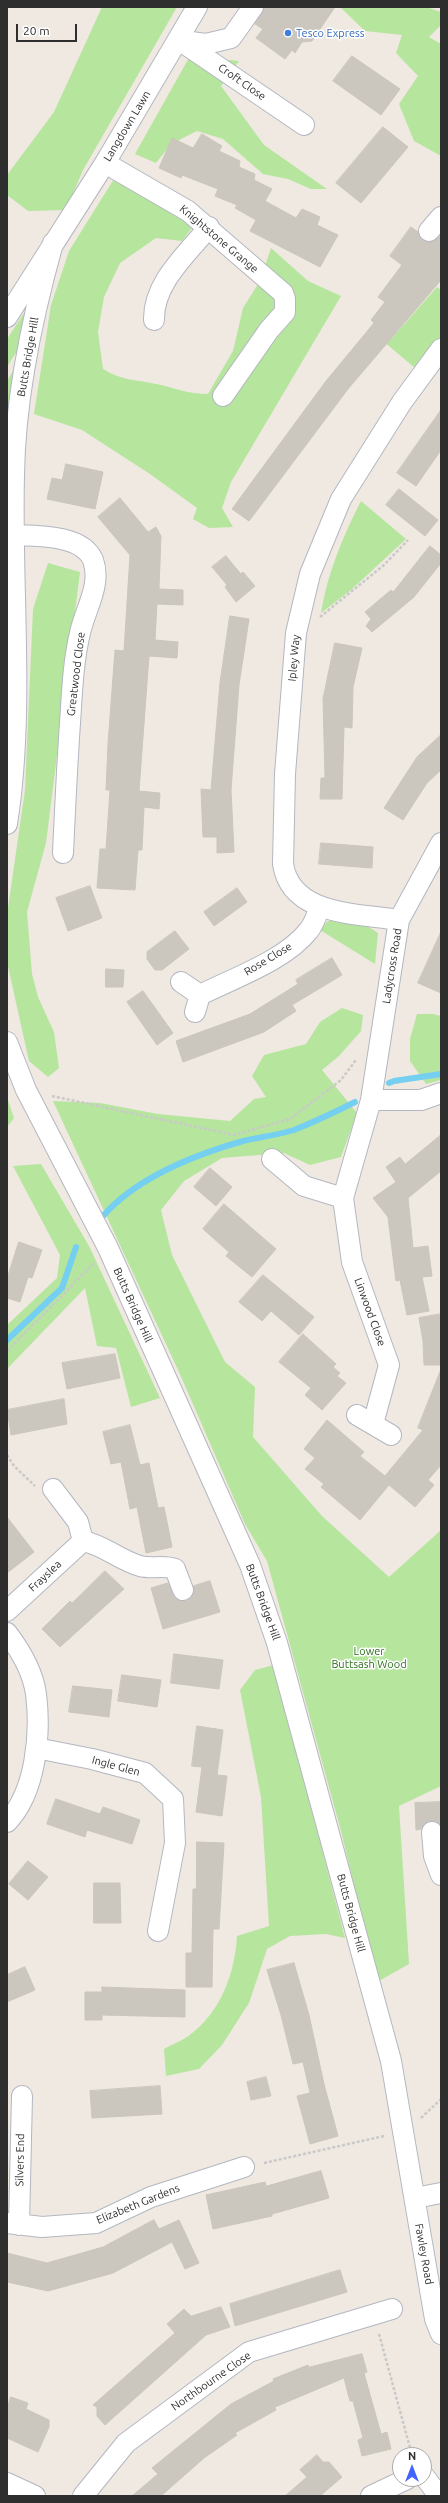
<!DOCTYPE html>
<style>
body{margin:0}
#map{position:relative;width:448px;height:2503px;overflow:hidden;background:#efe9e1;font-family:Ubuntu,sans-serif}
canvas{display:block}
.frame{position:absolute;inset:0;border:8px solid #2e2e2e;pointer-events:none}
.north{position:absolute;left:392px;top:2447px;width:40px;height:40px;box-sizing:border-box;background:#fff;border:1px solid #ababab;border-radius:50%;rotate:0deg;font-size:11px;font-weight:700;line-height:16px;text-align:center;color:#2e2e2e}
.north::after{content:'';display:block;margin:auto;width:14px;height:18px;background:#4264fb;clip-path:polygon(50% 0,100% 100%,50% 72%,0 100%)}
.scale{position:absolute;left:16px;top:24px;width:61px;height:18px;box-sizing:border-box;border:2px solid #2e2e2e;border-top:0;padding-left:5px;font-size:12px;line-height:14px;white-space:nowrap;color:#2e2e2e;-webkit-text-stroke:3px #fff;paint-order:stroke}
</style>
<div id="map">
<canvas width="448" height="2503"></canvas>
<div class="frame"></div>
<div class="north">N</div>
<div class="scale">20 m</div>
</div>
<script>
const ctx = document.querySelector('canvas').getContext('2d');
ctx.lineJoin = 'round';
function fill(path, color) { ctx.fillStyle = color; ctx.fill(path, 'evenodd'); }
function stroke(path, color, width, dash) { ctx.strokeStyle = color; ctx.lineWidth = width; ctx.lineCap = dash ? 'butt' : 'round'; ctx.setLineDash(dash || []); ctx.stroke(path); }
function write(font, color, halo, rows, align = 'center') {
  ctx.font = font + ' Ubuntu,sans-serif'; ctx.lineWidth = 3; ctx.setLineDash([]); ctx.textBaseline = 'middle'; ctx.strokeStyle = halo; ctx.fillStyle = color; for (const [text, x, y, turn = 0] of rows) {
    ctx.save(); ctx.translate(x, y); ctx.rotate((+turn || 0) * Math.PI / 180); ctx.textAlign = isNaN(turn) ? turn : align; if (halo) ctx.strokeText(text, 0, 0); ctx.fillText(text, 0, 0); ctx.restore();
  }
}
const green = new Path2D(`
 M102 7H177L83 170 66 210 28 211 7 195V175L54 112Z
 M340 7H426L441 12V25L429 37 441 44V156L414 141 399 104 418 76 396 53 402 35 365 31Z
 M190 56 239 61 221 86 264 145 327 189H311L288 179 263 174 223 139 197 131 171 144 156 163 135 154Z
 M114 179 194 225 182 241 156 238 120 263 104 297 98 332 103 369C123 381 134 379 156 384 176 388 187 394 208 394L233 351 243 308 260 281 271 248 308 281 341 296 231 482 222 508 233 527 209 528 193 519 197 508 150 474 82 430 34 414 51 305 69 251Z
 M437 287 441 290V338L415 368 383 341 387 335 393 337Z
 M28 307 22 352 15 354 7 367V339Z
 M18 362 7 428V381Z
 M361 501 406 539 351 590 321 613C327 574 343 536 361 501Z
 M48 563 80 572 46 843 27 912 32 974 38 997 54 1032 59 1068 48 1077 29 1061 7 962V915L25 790 33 609Z
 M336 917 364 924 378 933 375 964 320 930 327 922Z
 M342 1008 363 1015 361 1031 339 1056 322 1070 357 1113 341 1157 310 1165 284 1153 222 1158 184 1181 161 1210 172 1255 225 1362 255 1387 253 1437 322 1516 389 1577 441 1530V1786L399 1806 409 1964 377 1982 341 1831 267 1561 245 1524 179 1372 53 1101 100 1103 158 1114 230 1121 254 1099 266 1097 252 1076 264 1055 306 1044 320 1022Z
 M417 1014H433L441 1016V1080L426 1084 410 1061V1039Z
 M7 1097 14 1118 7 1127Z
 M41 1164 89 1246 160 1398 131 1407 116 1348 97 1346 85 1288 7 1369V1325L57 1278 60 1255 13 1166Z
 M274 1665 345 1938 326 1934 290 1936 267 1949 249 2003 222 2045 199 2069 166 2076 164 2049C172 2044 183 2041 191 2034 221 2011 235 1973 237 1936L269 1926 261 1797 240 1690 255 1670Z`);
const stream = new Path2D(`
 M389 1083 394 1081 441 1074
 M103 1216C137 1177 194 1155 243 1141 260 1137 278 1135 294 1130 314 1122 335 1112 355 1102
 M7 1340 62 1288 76 1247`);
const building = new Path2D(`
 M264 7H335L312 41 302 42 295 53 292 50 285 59 256 38 263 29 255 24Z
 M352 56 400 89 381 115 333 81Z
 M383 127 408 147 361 203 336 183Z
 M202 134 222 146 219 151 240 161 239 167 255 174 254 180 272 189 265 201 296 218 302 209 320 217 317 225 338 235 320 267 250 231 256 220 235 208 237 205 215 196 218 189 182 175 181 178 159 168 172 138 193 148Z
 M411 227 418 232 421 239 427 242H433L441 235V280L348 389 249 521 232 509 326 381 374 323 371 320 385 302 378 297 402 265 390 256Z
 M441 410V450L416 486 397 473Z
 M66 464 103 472 95 509 47 499 52 478 62 480Z
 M399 489 438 520 425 536 386 505Z
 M120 498 148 532 156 527 161 536 159 589 183 590V605L157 604 155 640 178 642 177 658 149 656 139 791 160 793 159 809 144 807 142 850H138L135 890 97 888 100 849H106L110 790H106L108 744 115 650 124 651 130 555 98 517Z
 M430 546 441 555V563L414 597 372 632 366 626 371 619 365 612 391 590 393 592Z
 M226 556 241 574 243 572 255 586 236 602 225 587 227 585 212 567Z
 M230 616 249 619 239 685 231 790 234 852 217 853V837H203L201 789 211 790 220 683Z
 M335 643 362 648 353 687 352 728 344 727 342 799H320L321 778H325L323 699Z
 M441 735V770L427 783 403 820 384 808 417 757Z
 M321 843 373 847 372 868 319 864Z
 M90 886 102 918 68 931 56 898Z
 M237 888 247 902 214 926 204 912Z
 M175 931 189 949 162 970H155L147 959V952Z
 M441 932V993L418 983Z
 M332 958 342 975 292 1005 296 1011 264 1032 183 1062 176 1041 250 1014 298 984 296 980Z
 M106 969 124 970 123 987H106Z
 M143 991 173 1033 157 1045 127 1002Z
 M441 1135V1171L408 1198 413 1248 428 1246 432 1276 422 1277 429 1311 407 1315 400 1280 396 1281 388 1217 373 1198 396 1182 386 1167 400 1157 405 1164Z
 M210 1168 232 1187 216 1206 194 1187Z
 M224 1204 276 1249 252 1277 226 1256 229 1252 203 1229Z
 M19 1242 42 1250 32 1278 28 1277 20 1302 7 1298V1279Z
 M263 1275 314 1317 299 1335 271 1311 262 1321 239 1302Z
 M441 1314V1365H424L423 1341 419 1318Z
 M303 1334 336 1364 333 1367 340 1373 337 1376 346 1383 322 1410 305 1395 311 1388 279 1362Z
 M115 1354 120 1378 67 1389 62 1363Z
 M440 1372 441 1465 428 1480 434 1485 415 1507 389 1485 360 1520 321 1487 324 1484 305 1469 315 1458 304 1449 327 1420 364 1452 360 1456 385 1476 423 1430 418 1428Z
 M64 1399 67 1424 11 1435 7 1410Z
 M130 1425 140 1465 149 1463 158 1508 164 1507 172 1547 146 1553 137 1507 130 1509 121 1462 111 1464 103 1432Z
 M7 1517 34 1552 7 1573Z
 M105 1571 124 1589 60 1647 42 1629 70 1601 72 1603Z
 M210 1581 220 1612 163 1629 151 1588 168 1583 175 1599 187 1601 192 1597 194 1586Z
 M174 1654 223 1660 219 1689 171 1683Z
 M122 1675 161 1680 157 1707 118 1701Z
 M73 1686 112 1690 109 1717 69 1712Z
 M197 1726 223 1730 217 1775 227 1776 222 1816 196 1812 202 1767 192 1766Z
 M56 1799 100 1814 103 1807 140 1820 132 1844 87 1830 85 1837 47 1824Z
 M441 1802V1825L431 1821 425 1823 421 1829 416 1830 415 1803Z
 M197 1842 224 1843 219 1929H213L212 1987H186V1953H192L193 1889H196Z
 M28 1861 48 1877 28 1900 9 1884Z
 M94 1883H120L121 1923H94Z
 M294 1963 309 2015 324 2084 338 2136 310 2144 297 2096 310 2093 303 2062 293 2064 281 2015 267 1970Z
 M25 1967 35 1990 7 2002V1975Z
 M102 1987 185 1990V2017L102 2015V2020H85V1992H102Z
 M266 2077 271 2096 251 2100 247 2082Z
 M160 2086 162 2114 92 2118 90 2091Z
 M321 2171 329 2198 272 2214V2216L213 2229 206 2195 265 2182 266 2186Z
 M154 2220 159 2229 179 2220 199 2263 185 2269 172 2242 113 2273 48 2291 7 2282V2253L47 2263 103 2247Z
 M340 2270 347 2292 235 2326 230 2304Z
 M221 2307 230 2327 206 2335 105 2425 97 2416V2407L93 2405 175 2333 167 2324 184 2309 191 2316Z
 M362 2354 367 2372 364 2373 381 2434 387 2432 391 2449 362 2456 358 2440 363 2438 353 2401H350L344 2378 275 2407 276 2410 235 2433 237 2435 204 2458 161 2496H132L158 2474 152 2468 231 2404 274 2381 273 2379 308 2365 309 2367Z
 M11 2397 28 2403 26 2409 49 2420V2427L38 2452 7 2438V2408Z
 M317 2455 323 2462H329L342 2477 320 2496H285L307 2477 300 2470Z`);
const path = new Path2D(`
 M320 617 384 565 408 540
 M52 1096 234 1135 290 1119 341 1080 356 1060
 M7 1351 94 1263
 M7 1455 14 1466 35 1486
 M421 2118 441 2099
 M264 2163 384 2136
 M379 2334 412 2455`);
const minor = new Path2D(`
 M179 40 304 125
 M183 41 206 44 231 38 253 7
 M105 163 188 211 283 293 285 299V312L269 330 223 396
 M429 231 441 217
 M7 317 105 163 197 7
 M154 320C153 283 187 254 209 227
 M13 535C36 536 82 534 93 560 102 585 85 609 80 633 73 662 72 693 70 723 67 766 65 810 63 853
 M7 824C25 709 11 591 14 475 15 397 32 318 53 243
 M399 920C357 913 291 916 283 864L285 774 296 633 310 574 341 499 402 402 441 349
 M181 982 200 995C234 978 286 960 309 930 314 924 317 914 320 907
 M195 1012 200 995
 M7 1042 26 1090 108 1248 250 1565 277 1643 391 2061 435 2319 441 2334
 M371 1100H421L441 1093
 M272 1159 304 1186 343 1198
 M357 1415 391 1435
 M373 1424 389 1365 352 1262 343 1198 371 1100 399 920 441 843
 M83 1541C104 1545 119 1560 140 1566 152 1569 164 1565 175 1569L183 1590
 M7 1611 83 1541 78 1522 53 1489
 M7 1633C20 1650 33 1672 36 1694 41 1734 36 1792 7 1822
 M36 1748 92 1759 145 1773 173 1799 175 1843 158 1931
 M432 1832 434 1856 441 1875
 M415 2198 441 2193
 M7 2223 42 2227 96 2223 151 2197 244 2167
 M19 2225 22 2096
 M424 2476 439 2496
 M7 2483 35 2496
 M83 2496 126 2443 249 2352 392 2309
 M371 2496 407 2479`);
const markers = [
 [288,33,4,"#3f7fe0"]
];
const shopNames = [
 ["Tesco Express",296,33]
];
const streetNames = [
 ["Croft Close",242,82,35],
 ["Langdown Lawn",127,126,-59],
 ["Knightstone Grange",219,239,40],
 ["Butts Bridge Hill",28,357,-80],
 ["Ipley Way",294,658,-85],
 ["Greatwood Close",76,674,-83],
 ["Rose Close",268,959,-31],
 ["Ladycross Road",392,966,-81],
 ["Butts Bridge Hill",133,1305,66],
 ["Linwood Close",370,1312,70],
 ["Frayslea",45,1576,-43],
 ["Butts Bridge Hill",263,1602,70],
 ["Ingle Glen",116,1766,15],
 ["Butts Bridge Hill",351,1913,75],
 ["Silvers End",20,2160,-89],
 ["Elizabeth Gardens",138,2204,-22],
 ["Fawley Road",424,2254,80],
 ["Northbourne Close",211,2381,-35]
];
const parkNames = [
 ["Lower",369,1651],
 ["Buttsash Wood",369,1664]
];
fill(green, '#b6e59e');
stroke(stream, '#75cff0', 6);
fill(building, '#cbc7bf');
stroke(building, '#cbc5ba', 1);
stroke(minor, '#b4b7c1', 22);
stroke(path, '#c9c9c9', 2.5, [3, 2]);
stroke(minor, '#fff', 20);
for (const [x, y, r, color] of markers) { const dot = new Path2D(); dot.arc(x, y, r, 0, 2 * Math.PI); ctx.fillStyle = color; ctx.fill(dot); stroke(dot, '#fff', 1.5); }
write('11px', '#366cbe', '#fff', shopNames, 'left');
write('11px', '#2e2e2e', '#fff', streetNames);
write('11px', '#2c6e1b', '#fff', parkNames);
</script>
